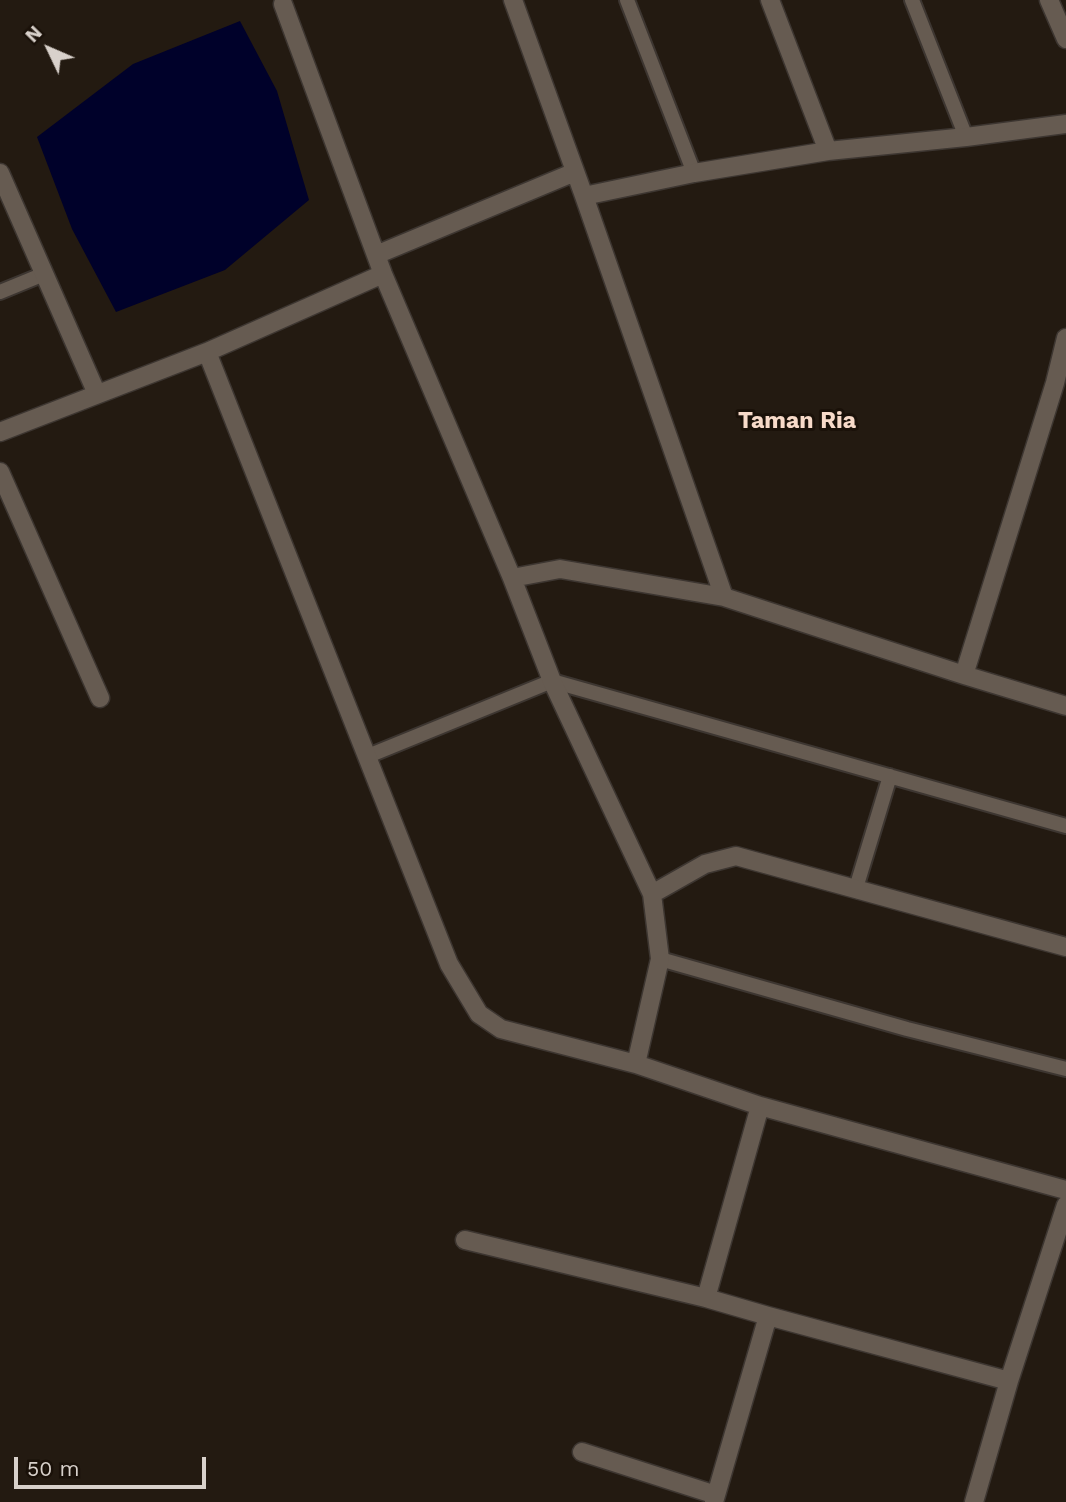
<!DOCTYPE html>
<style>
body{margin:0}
#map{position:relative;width:1066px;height:1502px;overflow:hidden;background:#231a11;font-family:"Work Sans",sans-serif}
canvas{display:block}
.north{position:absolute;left:14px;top:14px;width:70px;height:70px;-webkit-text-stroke:5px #1a1109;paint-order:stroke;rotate:314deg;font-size:19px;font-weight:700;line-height:28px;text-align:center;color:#d8d1cb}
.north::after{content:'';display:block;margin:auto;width:24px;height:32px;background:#d8d1cb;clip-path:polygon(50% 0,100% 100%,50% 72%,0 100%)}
.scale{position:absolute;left:14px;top:1457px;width:192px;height:32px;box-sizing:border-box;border:4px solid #d8d1cb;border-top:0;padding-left:9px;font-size:21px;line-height:24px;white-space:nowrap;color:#d8d1cb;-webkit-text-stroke:5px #1a1109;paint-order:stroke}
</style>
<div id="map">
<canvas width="1066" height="1502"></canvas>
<div class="north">N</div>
<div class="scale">50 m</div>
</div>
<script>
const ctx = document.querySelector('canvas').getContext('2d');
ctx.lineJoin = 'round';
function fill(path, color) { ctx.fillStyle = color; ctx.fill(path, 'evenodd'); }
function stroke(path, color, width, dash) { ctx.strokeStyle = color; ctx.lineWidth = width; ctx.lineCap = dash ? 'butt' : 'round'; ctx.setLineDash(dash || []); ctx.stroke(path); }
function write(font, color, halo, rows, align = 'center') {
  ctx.font = font + ' "Work Sans",sans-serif'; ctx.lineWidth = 6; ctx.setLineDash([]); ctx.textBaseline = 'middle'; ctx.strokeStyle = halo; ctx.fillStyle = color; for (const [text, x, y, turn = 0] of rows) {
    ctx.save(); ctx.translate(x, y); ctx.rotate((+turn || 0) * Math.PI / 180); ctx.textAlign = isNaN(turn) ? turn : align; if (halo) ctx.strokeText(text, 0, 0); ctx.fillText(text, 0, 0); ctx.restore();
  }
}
const water = new Path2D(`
 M240 21 277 91 309 200 225 270 116 312 72 229 37 137 133 64Z`);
const lane = new Path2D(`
 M627 0 694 173
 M912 0 966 137
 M0 292 44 274
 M368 756 552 681 1066 826
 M856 888 890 776
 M660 959 907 1029 1066 1069`);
const street = new Path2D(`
 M513 0 584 196 724 597
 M770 0 828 151
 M1049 0 1066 39
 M283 4 383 274 512 578 552 681 652 894 660 959 636 1064
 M0 173 97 394
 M584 196 694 173 828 151 966 137 1066 124
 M376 255 575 172
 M207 352 449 964 479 1014 501 1029 636 1064 760 1106 1066 1190
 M0 432 207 352 383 274
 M0 472 100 698
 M512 578 560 569 724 597 964 675 1066 706
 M964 675 1055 383 1066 338
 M652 894 705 864 736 856 1066 947
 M465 1240 706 1298 768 1316 1009 1381
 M706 1298 760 1106
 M582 1452 716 1495
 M714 1502 768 1316
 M974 1502 1009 1381 1066 1205`);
const neighbourhoodNames = [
 ["Taman Ria",797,421]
];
fill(water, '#00012a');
stroke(lane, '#3d3631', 18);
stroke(street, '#3d3631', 21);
stroke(lane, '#665b51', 14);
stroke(street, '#665b51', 18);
write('bold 23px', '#f7dac9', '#1a1109', neighbourhoodNames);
</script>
